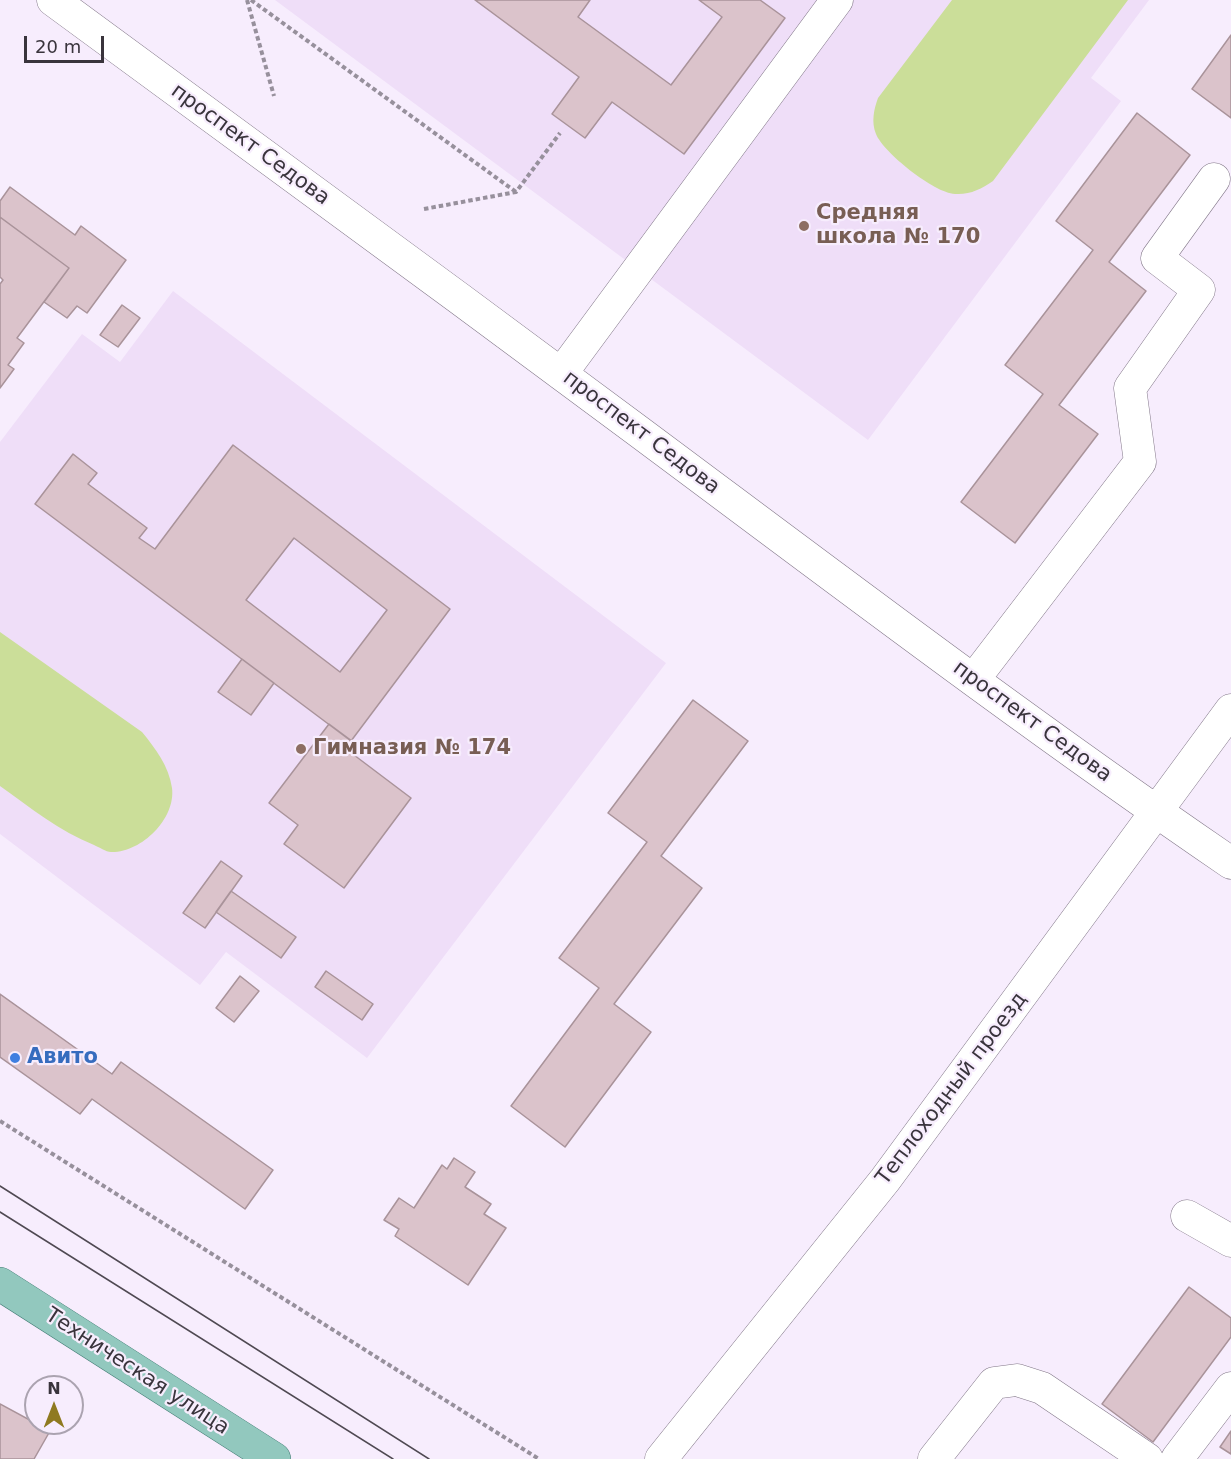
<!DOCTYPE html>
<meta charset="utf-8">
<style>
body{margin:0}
#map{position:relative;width:1231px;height:1459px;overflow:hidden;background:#f7edfd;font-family:"DejaVu Sans",sans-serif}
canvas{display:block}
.north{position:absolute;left:24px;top:1375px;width:60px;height:60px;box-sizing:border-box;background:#f7edfd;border:2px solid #aba3b0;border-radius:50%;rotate:0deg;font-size:16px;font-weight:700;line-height:24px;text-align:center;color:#39343c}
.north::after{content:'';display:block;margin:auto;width:21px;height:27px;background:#8f7a20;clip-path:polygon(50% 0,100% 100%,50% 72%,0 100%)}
.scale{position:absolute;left:24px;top:36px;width:80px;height:27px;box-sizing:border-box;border:3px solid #39343c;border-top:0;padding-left:8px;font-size:18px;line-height:21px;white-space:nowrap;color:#39343c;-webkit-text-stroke:4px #f7edfd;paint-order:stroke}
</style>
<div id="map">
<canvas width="1231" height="1459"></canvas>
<div class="north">N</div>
<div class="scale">20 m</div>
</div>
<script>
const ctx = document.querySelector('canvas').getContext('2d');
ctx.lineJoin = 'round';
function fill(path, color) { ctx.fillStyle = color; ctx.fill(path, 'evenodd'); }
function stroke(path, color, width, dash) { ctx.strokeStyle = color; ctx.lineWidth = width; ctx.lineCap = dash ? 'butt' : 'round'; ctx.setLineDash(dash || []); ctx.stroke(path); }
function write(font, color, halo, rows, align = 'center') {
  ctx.font = font + ' "DejaVu Sans",sans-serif'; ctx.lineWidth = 4.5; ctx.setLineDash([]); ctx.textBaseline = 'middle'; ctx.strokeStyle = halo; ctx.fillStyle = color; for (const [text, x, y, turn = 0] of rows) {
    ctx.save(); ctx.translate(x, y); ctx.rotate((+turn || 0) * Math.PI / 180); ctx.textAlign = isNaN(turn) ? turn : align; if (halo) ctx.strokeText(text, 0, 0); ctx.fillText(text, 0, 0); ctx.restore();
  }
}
const built = new Path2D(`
 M275 0H1149L1091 78 1121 101 868 440Z
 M173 291 666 663 367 1058 226 952 200 985 0 834V442L82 334 120 362Z`);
const green = new Path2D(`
 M952 0H1128L993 181C981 189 970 195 955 194 934 193 883 152 876 134 871 122 874 109 878 98Z
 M0 632 142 732C155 748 169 766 172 788 176 819 141 853 111 852 106 852 99 847 94 845 59 831 31 808 0 786Z`);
const building = new Path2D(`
 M475 0H590L578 17 671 85 722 17 699 0H760L785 18 684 154 612 102 585 138 552 114 579 77Z
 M1231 35V118L1192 89Z
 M1137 113 1190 155 1109 262 1146 291 1059 405 1098 434 1015 543 961 502 1043 394 1005 365 1093 250 1056 221Z
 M10 187 75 235 81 226 126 260 87 313 77 306 67 318 44 302 69 268 0 217V201Z
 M0 217 69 268 17 338 24 343 8 365 14 369 0 388V284L3 280 0 277Z
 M122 305 140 318 118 347 100 335Z
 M233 445 450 609 351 741 35 504 73 454 97 473 88 484 147 528 139 538 155 549ZM294 538 387 610 340 672 246 600Z
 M242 659 274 683 251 715 218 692Z
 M693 700 748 741 661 856 702 888 614 1004 651 1032 565 1147 511 1106 599 988 559 958 647 842 608 813Z
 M329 724 360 747 354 755 411 798 344 888 284 844 298 825 269 803Z
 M221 861 242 876 205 928 183 913Z
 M231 891 296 937 281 958 216 912Z
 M326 971 373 1004 362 1020 315 987Z
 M240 976 259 991 234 1022 216 1008Z
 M0 994 112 1074 121 1062 273 1170 245 1209 92 1099 80 1114 0 1057Z
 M454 1158 475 1172 465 1187 491 1204 484 1214 506 1228 468 1285 395 1236 399 1229 384 1220 399 1198 414 1208 442 1165 447 1169Z
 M1189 1287 1231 1318V1337L1153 1442 1102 1404Z
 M0 1404 50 1431 34 1459H0Z
 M1231 1431V1454L1220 1447Z`);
const path = new Path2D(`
 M247 0 274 96
 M251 0 516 192
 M424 209 516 192 560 133
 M0 1121 539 1459`);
const minor = new Path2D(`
 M53 0C248 144 444 286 638 431 834 577 1029 725 1231 863
 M561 374 837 0
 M974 679 1140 462 1130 388 1199 290 1157 258 1214 179
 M1187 1216 1231 1241
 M661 1459 885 1180 1231 710
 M934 1459 994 1383 1017 1380 1042 1388 1147 1459
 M1177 1459 1231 1388`);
const major = new Path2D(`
 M0 1284 274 1459`);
const tram = new Path2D(`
 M0 1186 429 1459
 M0 1212 393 1459`);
const markers = [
 [804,226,6,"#8d6e63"],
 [301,749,6,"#8d6e63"],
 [15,1058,6,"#3f7fe0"]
];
const streetNames = [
 ["проспект Седова",250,145,36],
 ["проспект Седова",641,433,37],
 ["проспект Седова",1032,722,36],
 ["Теплоходный проезд",952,1089,-53],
 ["Техническая улица",137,1372,33]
];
const educationNames = [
 ["Средняя",816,214],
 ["школа № 170",816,238],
 ["Гимназия № 174",313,749]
];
const shopNames = [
 ["Авито",27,1058]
];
fill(built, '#efdef8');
fill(green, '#cbde99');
fill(building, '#dbc3cb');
stroke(building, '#a9939a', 1.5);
stroke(minor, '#827788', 33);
stroke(major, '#437c74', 34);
stroke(path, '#97909c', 4, [4.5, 3]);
stroke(minor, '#fff', 32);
stroke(major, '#92c8be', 33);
stroke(tram, '#4f4952', 1.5);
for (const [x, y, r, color] of markers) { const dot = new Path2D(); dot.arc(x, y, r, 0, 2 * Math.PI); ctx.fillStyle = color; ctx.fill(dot); stroke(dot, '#f7edfd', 2); }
write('21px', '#39343c', '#f7edfd', streetNames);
write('bold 21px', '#785e54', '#f7edfd', educationNames, 'left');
write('bold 21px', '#366cbe', '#f7edfd', shopNames, 'left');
</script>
